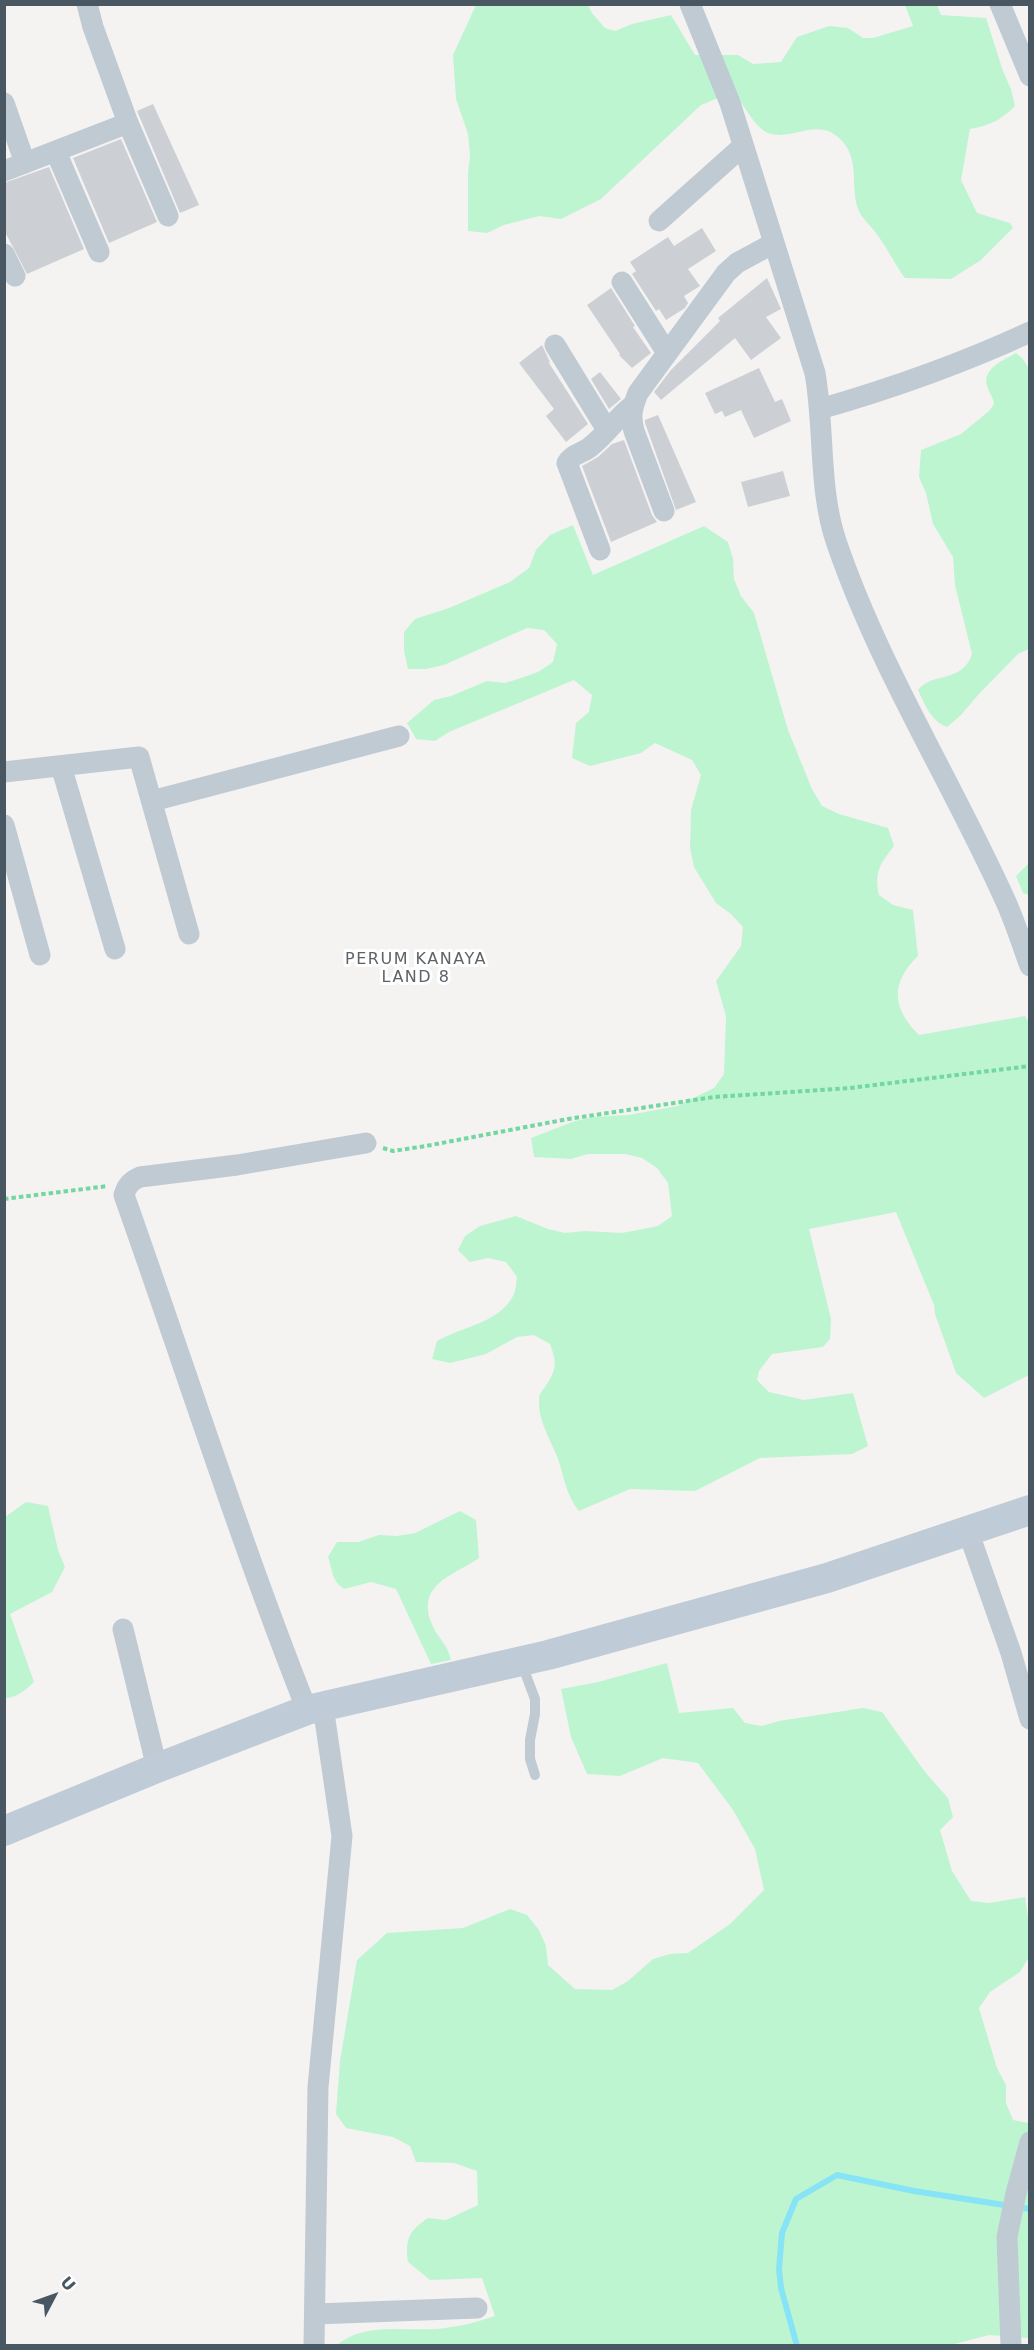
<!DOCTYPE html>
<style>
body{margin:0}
#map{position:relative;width:1034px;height:2350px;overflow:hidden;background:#f5f2f2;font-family:"DejaVu Sans",sans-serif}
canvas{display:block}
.frame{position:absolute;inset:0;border:6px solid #485762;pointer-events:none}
.north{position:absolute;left:24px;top:2266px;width:60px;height:60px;-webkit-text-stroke:4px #fff;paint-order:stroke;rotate:49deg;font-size:16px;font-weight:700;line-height:24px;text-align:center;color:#485762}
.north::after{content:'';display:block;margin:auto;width:21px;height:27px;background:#485762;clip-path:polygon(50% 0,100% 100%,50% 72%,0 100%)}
</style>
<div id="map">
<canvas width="1034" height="2350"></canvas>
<div class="frame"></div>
<div class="north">U</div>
</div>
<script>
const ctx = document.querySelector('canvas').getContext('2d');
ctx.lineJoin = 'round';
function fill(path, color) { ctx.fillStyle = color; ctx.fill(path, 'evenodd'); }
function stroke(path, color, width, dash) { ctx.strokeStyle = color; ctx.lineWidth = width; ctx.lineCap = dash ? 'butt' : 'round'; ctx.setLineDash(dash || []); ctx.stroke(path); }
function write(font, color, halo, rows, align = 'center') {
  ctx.font = font + ' "DejaVu Sans",sans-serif'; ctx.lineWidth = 6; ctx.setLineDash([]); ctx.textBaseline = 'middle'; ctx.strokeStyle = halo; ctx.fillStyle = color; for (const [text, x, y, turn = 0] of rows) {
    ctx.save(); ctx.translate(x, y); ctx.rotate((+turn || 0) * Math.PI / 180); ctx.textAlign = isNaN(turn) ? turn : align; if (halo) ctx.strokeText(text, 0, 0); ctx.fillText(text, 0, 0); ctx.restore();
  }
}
const green = new Path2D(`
 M476 5H588L592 13 605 28 615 31 632 24 671 15 695 55H738L753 64 781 62 797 37 829 26 848 28 863 38H873L913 26 905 5H937L941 15 986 18 1003 71 1011 89 1015 106C1001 120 989 126 970 129L961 180 977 213 1010 223 1013 228 981 260 951 279 905 278C895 265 888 249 878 236 871 225 861 219 857 206 851 184 859 159 842 141 818 115 794 142 768 133 755 128 743 103 733 92L701 105 601 199 561 219 539 216 504 225 487 233 468 231V174L470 155 468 134 456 99 453 55Z
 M1016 353 1023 359 1030 371 1029 649 1018 654 978 695 961 715 947 727C931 721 925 705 918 690 933 671 962 684 972 654L955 585 953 557 933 524 926 493 919 477 921 450 961 434 989 411 994 404C993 397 989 392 987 386 982 368 1004 360 1016 353Z
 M573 525 593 575 704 526 728 542 733 559 734 579 741 596 754 613 788 730 812 789 822 806 839 814 888 828 894 846C880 864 874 872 879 895L893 905 913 910 918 956C890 983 892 1008 919 1035L1025 1016 1030 1025 1029 1375 984 1398 956 1373 935 1314 934 1305 896 1212 809 1229 831 1319 830 1339 823 1347 772 1354 759 1371 757 1380 769 1392 804 1400 853 1393 868 1446 852 1454 760 1458 695 1491 630 1489 579 1511C567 1496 565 1482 560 1465 553 1442 538 1424 539 1399 539 1394 542 1391 545 1387 557 1369 557 1363 550 1344L534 1335 517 1337 486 1354 450 1363 432 1359 437 1341C461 1327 499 1323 513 1296 516 1291 516 1283 517 1277L506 1262 488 1258 470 1262 458 1250 465 1236 480 1226 516 1216 548 1229 565 1233 585 1231 622 1233 658 1226 672 1216 668 1183 657 1168 642 1158 625 1154H588L571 1159 534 1157 531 1138 575 1121 593 1117 629 1115 677 1106 714 1088 724 1074 726 1016 716 981 741 946 743 927 731 914 716 903 694 867 690 848 691 810 701 775 692 760 655 743 641 753 590 766 572 758 576 723 589 712 592 695 574 680 449 732 435 741 416 739 407 723 434 700 451 696 487 681 505 683 521 678 538 672 553 662 557 644 544 630 527 628 444 665 426 669H408L404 651V632L415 619 449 608 510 582 529 568 536 550 550 535Z
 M1029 863V895L1023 893 1016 876Z
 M26 1502 48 1506 58 1550 65 1567 52 1592 10 1614 34 1682C26 1690 16 1698 5 1698V1517Z
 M460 1511 476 1520 479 1558C455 1575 417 1583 431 1622 436 1636 449 1646 451 1660L431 1664 396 1589 371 1582 344 1589C331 1580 333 1571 328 1557L337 1542H358L379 1535 397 1536 415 1533Z
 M667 1663 679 1713 733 1708 745 1723 762 1726 779 1721 863 1708 882 1712 925 1772 948 1798 953 1817 940 1830 952 1871 971 1901 989 1903 1025 1897 1029 1925V1957L1020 1972 990 1992 979 2008 997 2068 1006 2085V2103L1013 2120 1029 2123V2338L989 2335 947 2346H336C365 2320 410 2333 445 2328 462 2326 480 2321 495 2316L482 2278 430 2280 408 2262C405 2238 409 2231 428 2218L446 2220 478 2205 477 2171 454 2163 416 2162 410 2146 393 2137 346 2128 336 2114 340 2061 357 1960 387 1933 463 1928 510 1909 527 1915 539 1930 546 1946 548 1965 575 1989 612 1990 628 1981 653 1959 670 1954 688 1953 730 1924 764 1890 755 1849 733 1810 698 1763 663 1758 620 1776 587 1774 571 1737 561 1689 598 1682Z`);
const stream = new Path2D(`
 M797 2346 781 2288 779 2269 782 2233 796 2199 837 2175 914 2191 1030 2209`);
const building = new Path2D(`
 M153 104 199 205 180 213 137 111Z
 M121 139 157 222 109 243 73 158Z
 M49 167 84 249 27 274 4 230V183Z
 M702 228 716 251 688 269 700 286 684 296 688 303 685 308 666 320 659 309 656 311 632 274 636 271 630 262 668 237 674 246Z
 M767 278 781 309 766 317 781 338 751 360 735 338 661 400 654 392 671 370 720 321 718 318Z
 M611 288 635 326 633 327 651 353 632 368 619 355 620 354 587 305Z
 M542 345 550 362 549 363 588 424 566 442 546 416 554 409 519 363Z
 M759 368 775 402 782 399 791 421 754 438 741 410 725 417 722 411 715 414 705 393Z
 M600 372 621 399 609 409 591 379Z
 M658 415 696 502 676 510 645 423V420Z
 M624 440 652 515 657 522 611 542 582 466 598 457 612 444Z
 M783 471 790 496 748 507 741 482Z`);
const path = new Path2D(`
 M383 1148 393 1151 426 1146 568 1119 714 1097 850 1088 1030 1066
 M4 1199 108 1186`);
const service = new Path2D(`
 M521 1662 535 1699V1714L530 1740V1759L535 1775`);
const minor = new Path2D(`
 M87 4 93 27 128 123 168 216
 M690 4 730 103 815 373C825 430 818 490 837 544 880 669 952 782 1006 902 1015 922 1022 944 1030 966
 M1000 4 1030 76
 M4 103 25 163
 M56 152 99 252
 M4 171 128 123
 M659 221 743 146
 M4 254 15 276
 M622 282 667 353
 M555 345 607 430
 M820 409C893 388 961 364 1030 332
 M664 511 634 431C630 416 632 408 638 393L726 273 737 263 774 243
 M600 550 567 463C572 454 583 453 590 447 606 435 616 418 632 406
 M61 766 115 949
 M4 772 139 757 189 934
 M152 801 399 736
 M4 825 40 955
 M968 1531 1011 1653 1030 1719
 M123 1629 157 1768
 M307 1710C240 1541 185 1367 124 1195 127 1185 131 1181 140 1177L237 1165 366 1143
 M315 2314 477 2308
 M314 2346 318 2087 342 1836 323 1706
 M1011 2346 1007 2237 1016 2193 1030 2142`);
const secondary = new Path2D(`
 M4 1831 157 1768 307 1710 548 1655 827 1578 1030 1510`);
const neighbourhoodNames = [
 ["PERUM KANAYA",416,960],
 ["LAND 8",416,978]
];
fill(green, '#bef5d1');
stroke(stream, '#87e3f6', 6);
fill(building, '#ccd0d5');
stroke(path, '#72d7a1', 4, [4.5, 3]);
stroke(service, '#bfcad3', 10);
stroke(minor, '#bfcad3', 21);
stroke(secondary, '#bfcbd7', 30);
ctx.letterSpacing = '1.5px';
write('16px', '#5e6368', '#fff', neighbourhoodNames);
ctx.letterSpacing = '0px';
</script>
